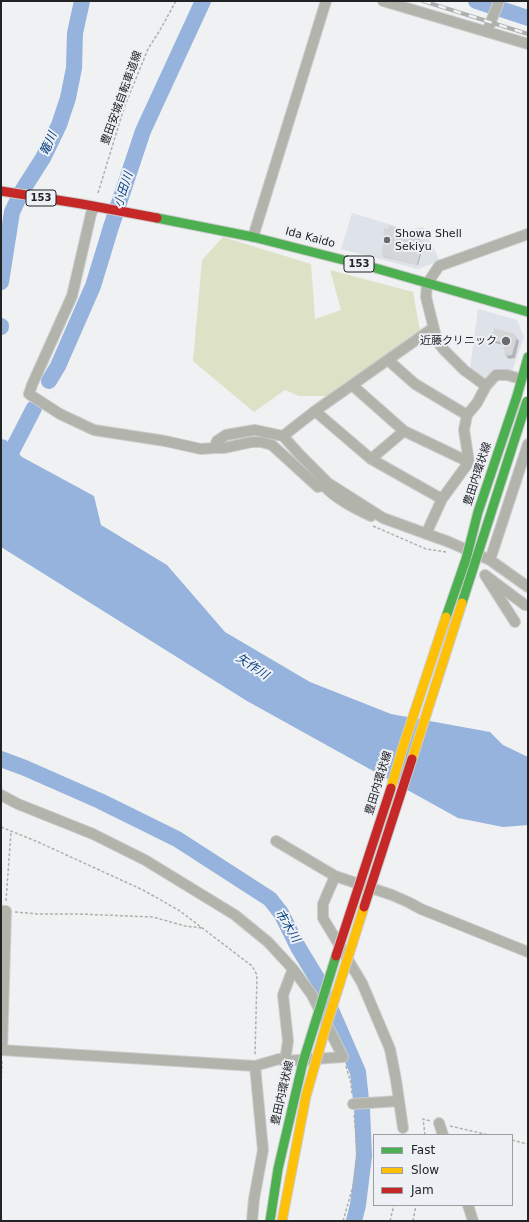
<!DOCTYPE html>
<meta charset="utf-8">
<style>
body{margin:0}
#map{position:relative;width:529px;height:1222px;overflow:hidden;background:#eff1f3;font-family:"DejaVu Sans",sans-serif}
canvas{display:block}
.frame{position:absolute;inset:0;border:2px solid #222325;pointer-events:none}
.legend{position:absolute;left:373px;top:1134px;width:140px;height:72px;box-sizing:border-box;background:#edf0f5;border:1px solid #9c9ea2;margin:0;padding:5px 7px;list-style:none;font-size:12px;color:#222325}
.legend li{display:flex;align-items:center;gap:8px;height:20px}
.legend b{width:20px;border:1px solid #9c9ea2}
</style>
<div id="map">
<canvas width="529" height="1222"></canvas>
<div class="frame"></div>
<ul class="legend">
<li><b style="height:5px;background:#4caf50"></b>Fast</li>
<li><b style="height:5px;background:#ffc107"></b>Slow</li>
<li><b style="height:5px;background:#c62828"></b>Jam</li>
</ul>
</div>
<script>
const ctx = document.querySelector('canvas').getContext('2d');
ctx.lineJoin = 'round';
function fill(path, color) { ctx.fillStyle = color; ctx.fill(path, 'evenodd'); }
function stroke(path, color, width, dash) { ctx.strokeStyle = color; ctx.lineWidth = width; ctx.lineCap = dash ? 'butt' : 'round'; ctx.setLineDash(dash || []); ctx.stroke(path); }
function write(font, color, halo, rows, align = 'center') {
  ctx.font = font + ' "DejaVu Sans","Noto Sans JP",sans-serif'; ctx.lineWidth = 4; ctx.setLineDash([]); ctx.textBaseline = 'middle'; ctx.strokeStyle = halo; ctx.fillStyle = color; for (const [text, x, y, turn = 0] of rows) {
    ctx.save(); ctx.translate(x, y); ctx.rotate((+turn || 0) * Math.PI / 180); ctx.textAlign = isNaN(turn) ? turn : align; if (halo) ctx.strokeText(text, 0, 0); ctx.fillText(text, 0, 0); ctx.restore();
  }
}
const built = new Path2D(`
 M352 213 408 230 423 227 440 261 418 269 341 249Z
 M478 309 517 320 524 337 512 371 507 370H499L485 379 470 369Z`);
const green = new Path2D(`
 M223 237 311 264 315 319 341 310 330 270 413 292 420 331 327 396H299L285 390 254 412 193 361 202 260Z`);
const water = new Path2D(`
 M1 439 6 440 22 457 94 496 101 525 167 565 225 632 310 682 391 714 490 732 503 745 528 757V825L503 827 458 818 247 701 1 547Z`);
const shadow = new Path2D(`
 M388 230 408 232 419 231 421 236 419 241 424 243 418 265 384 257 383 256Z
 M514 334V342L515 336 519 341 515 358 509 359 506 356 504 345 495 343 492 340Z`);
const river = new Path2D(`
 M476 1 528 18
 M1 282 12 212 22 191 43 158 59 125 68 98 74 68 75 33 82 1
 M1 326V327
 M49 381 58 366 93 286 111 227 143 131 203 1
 M1 472 34 408
 M1 759 25 768 100 801 177 839 270 899 281 913 298 947 318 980 358 1072 362 1109 364 1156 358 1205 354 1221`);
const building = new Path2D(`
 M389 225 408 231 418 229 421 234 418 240 423 241 417 265 382 256 384 228 388 229Z
 M494 328 515 334 514 337H517L512 355 505 356 503 343 491 340Z`);
const path = new Path2D(`
 M98 193 124 108 148 49 160 30 176 1
 M373 526 426 549 446 552
 M1 827 38 842 143 890 180 911 252 966 257 975 255 1056
 M6 901 11 832
 M15 912 39 914H79L153 917 185 926 202 928
 M346 1066 351 1083 352 1095
 M1 1089 2 1059
 M450 1126 489 1135
 M425 1135 423 1119 431 1121
 M512 1140 528 1144
 M343 1221 355 1179 357 1150 354 1113
 M390 1221 394 1205
 M413 1221 416 1205`);
const street = new Path2D(`
 M383 1 528 44
 M487 32 499 1
 M94 207 91 214 72 296 32 385 29 394 60 414 94 430 165 441 201 449 214 448 217 441 226 435 243 432 255 430 283 436 300 455 328 483 383 518 449 542 490 560 528 587
 M253 237 326 1
 M388 360 415 384 467 415
 M352 385 404 431 469 462
 M486 386 464 370 444 350 437 341 426 297 427 284 439 266 528 234
 M315 411 371 459 442 499
 M283 436 315 411 433 328
 M214 448H224L252 442H261L272 445 318 487 323 485C336 499 354 508 371 516
 M371 459 404 431
 M426 534 442 499 469 462 464 430 467 415 477 403 486 386 496 375H507L521 379
 M490 560 528 444
 M515 622 485 575 525 605H528
 M1 795 18 804 93 834 145 860 235 915 268 942 293 969 312 995 343 1057 285 1061 279 1059 255 1066 1 1050
 M276 841 335 876 392 895 408 902 421 909 528 952
 M335 876 323 904V918L362 983 390 1049 396 1080 403 1128
 M1 911H6L2 1050
 M285 1061 288 1041 283 995 293 969
 M353 1104 399 1101
 M439 1123 443 1135
 M468 1205 473 1221
 M252 1221 254 1199 263 1150 255 1066`);
const fast = new Path2D(`
 M157 218 253 237 375 268 528 312
 M517 396 528 357`);
const jam = new Path2D(`
 M1 191 82 204 157 218`);
const rail = new Path2D(`
 M423 1 528 34`);
const fastBridge = new Path2D(`
 M462 603 527 401
 M446 617 466 559 478 512 517 396
 M270 1221 278 1169 303 1062 336 956`);
const slowBridge = new Path2D(`
 M412 759 462 603
 M391 788 402 750 446 617
 M282 1221 306 1096 324 1033 364 907`);
const jamBridge = new Path2D(`
 M364 907 412 759
 M336 956 391 788`);
const markers = [
 [387,240,4,"#6a6b6d"],
 [506,341,5,"#6a6b6d"]
];
const shields = [
 [41,198,30],
 [359,264,30]
];
const shieldNames = [
 ["153",41,198],
 ["153",359,264]
];
const streetNames = [
 ["豊田安城自転車道線",122,98,-70],
 ["Ida Kaido",310,238,15],
 ["豊田内環状線",478,474,-72],
 ["豊田内環状線",379,783,-73],
 ["豊田内環状線",283,1093,-77]
];
const poiNames = [
 ["Showa Shell",395,234],
 ["Sekiyu",395,247],
 ["近藤クリニック",497,341,"right"]
];
const waterNames = [
 ["篭川",49,144,-67],
 ["小田川",124,190,-72],
 ["矢作川",252,667,33],
 ["市木川",287,926,59]
];
fill(built, '#dee2e9');
fill(green, '#dde2c7');
fill(water, '#95b3dc');
fill(shadow, '#0003');
stroke(river, '#95b3dc', 16);
fill(building, '#d5d6d8');
stroke(street, '#cbcccd', 12);
stroke(fast, '#cbcccd', 11);
stroke(jam, '#cbcccd', 11);
stroke(path, '#aeb0ac', 1.5, [3, 2]);
stroke(street, '#b2b4ac', 10);
stroke(fast, '#4caf50', 9);
stroke(jam, '#c62828', 9);
stroke(rail, '#aeb0ae', 4);
stroke(rail, '#edf0f5', 2.5, [8]);
stroke(fastBridge, '#cbcccd', 11, []);
stroke(slowBridge, '#cbcccd', 11, []);
stroke(jamBridge, '#cbcccd', 11, []);
stroke(fastBridge, '#4caf50', 9);
stroke(slowBridge, '#ffc107', 9);
stroke(jamBridge, '#c62828', 9);
for (const [x, y, r, color] of markers) { const dot = new Path2D(); dot.arc(x, y, r, 0, 2 * Math.PI); ctx.fillStyle = color; ctx.fill(dot); stroke(dot, '#edf0f5', 1.5); }
for (const [x, y, w] of shields) { const box = new Path2D(); box.roundRect(x - w / 2, y - 8, w, 16, 3); ctx.fillStyle = '#edf0f5'; ctx.fill(box); stroke(box, '#222325', 1); }
write('bold 10px', '#222325', null, shieldNames);
write('11px', '#222325', '#edf0f5', streetNames);
write('11px', '#222325', '#edf0f5', poiNames, 'left');
write('italic 12px', '#053f82', '#edf0f5', waterNames);
</script>
